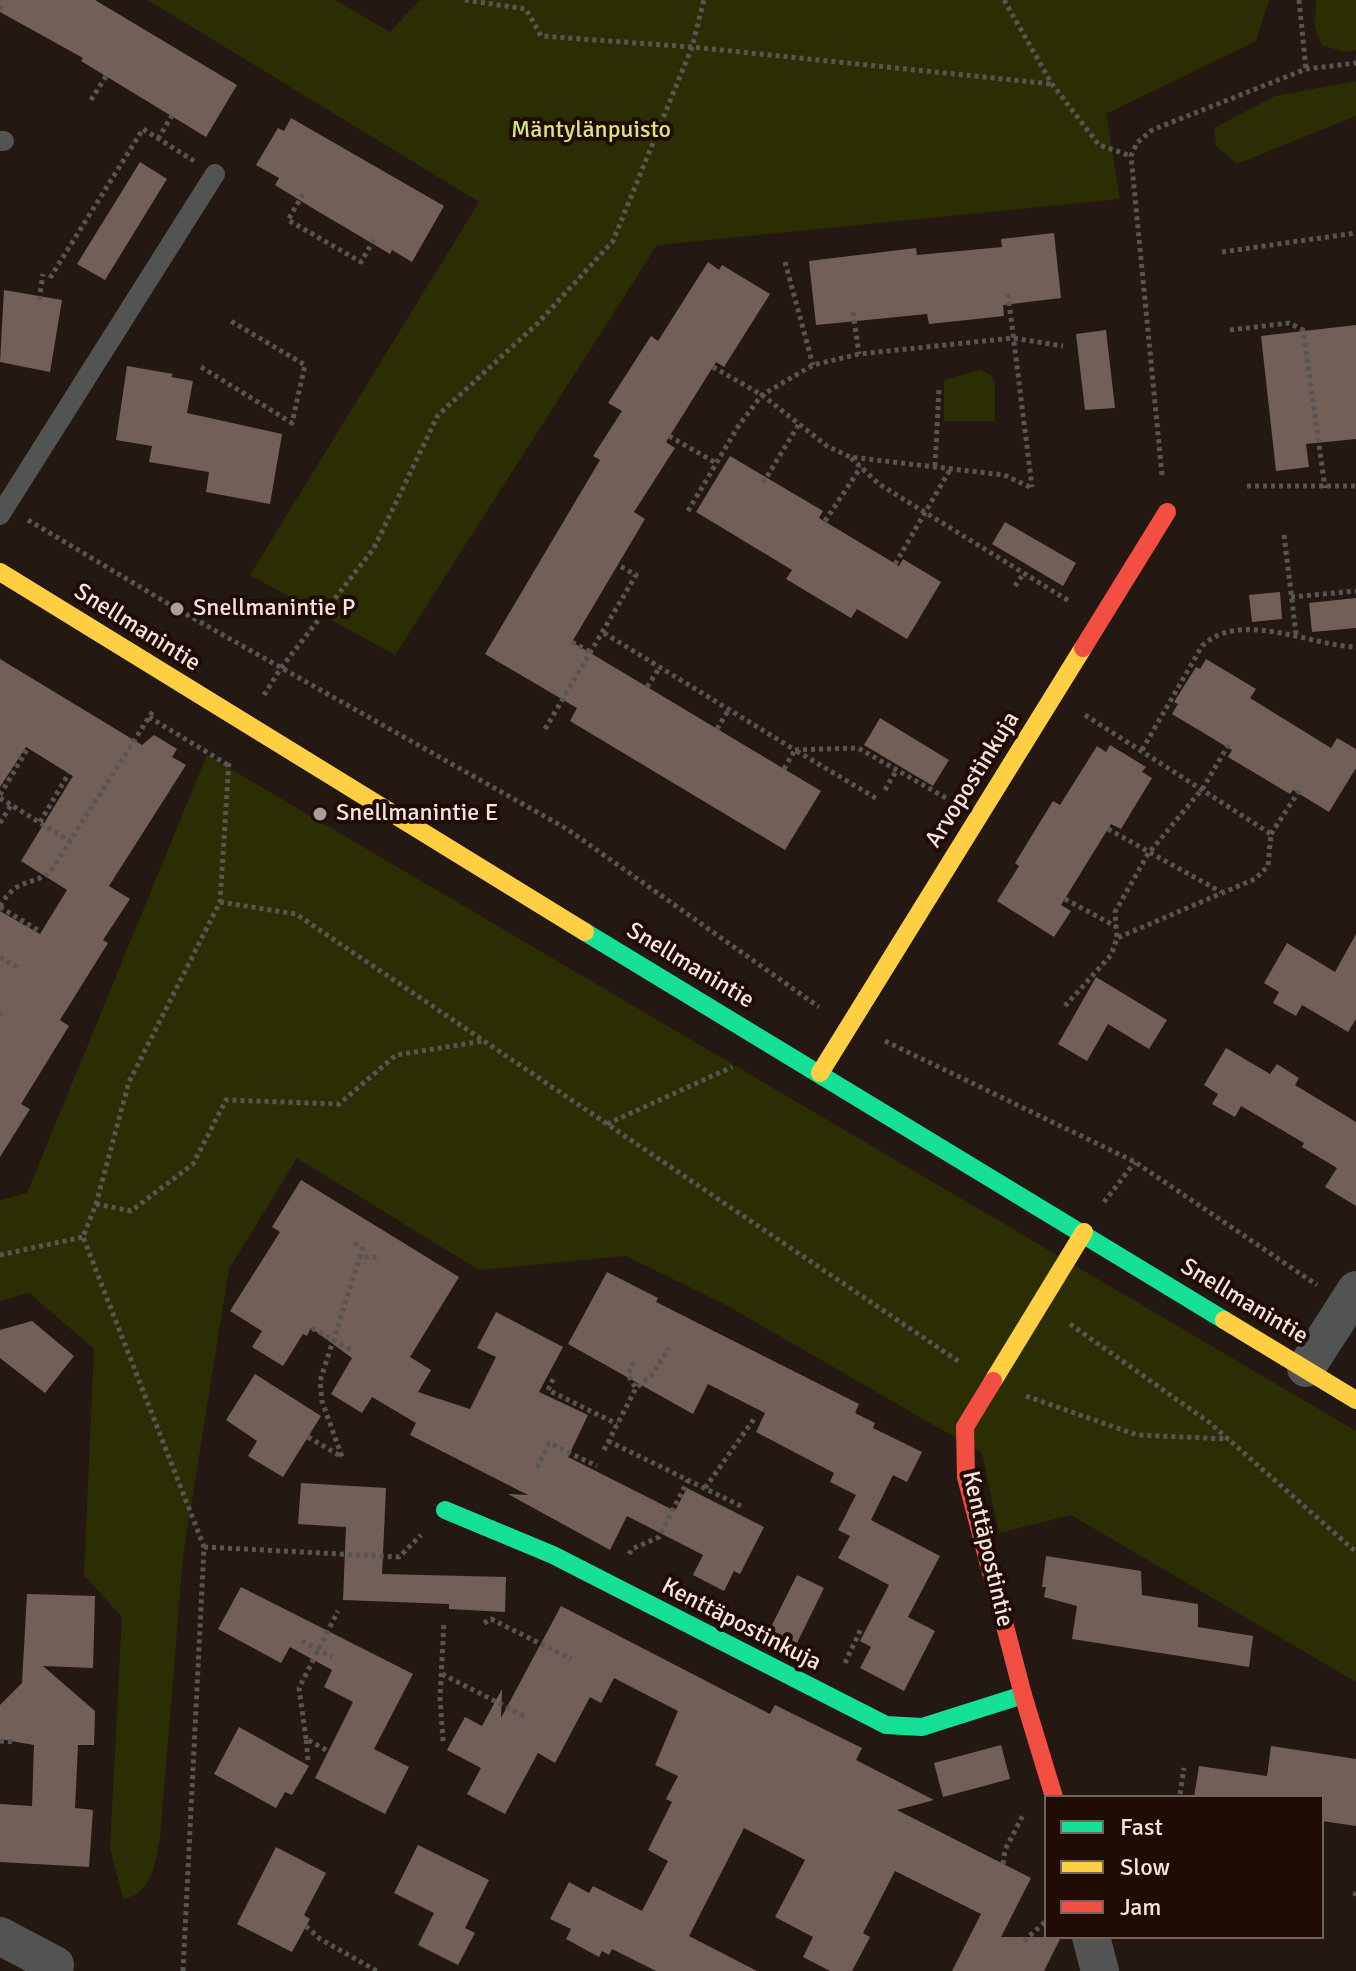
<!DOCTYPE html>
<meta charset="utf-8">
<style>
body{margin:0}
#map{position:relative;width:1356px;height:1971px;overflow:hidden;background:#241813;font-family:Signika,sans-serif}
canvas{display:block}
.legend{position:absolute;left:1044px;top:1795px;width:280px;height:144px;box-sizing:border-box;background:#200c05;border:2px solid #75625c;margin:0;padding:10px 14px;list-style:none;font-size:24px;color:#f4e4de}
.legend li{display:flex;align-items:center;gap:16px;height:40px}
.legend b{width:40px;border:2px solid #75625c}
</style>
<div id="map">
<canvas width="1356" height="1971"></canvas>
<ul class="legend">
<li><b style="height:10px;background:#16e098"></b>Fast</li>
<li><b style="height:10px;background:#ffcf43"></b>Slow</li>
<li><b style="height:10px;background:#f24e42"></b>Jam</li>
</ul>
</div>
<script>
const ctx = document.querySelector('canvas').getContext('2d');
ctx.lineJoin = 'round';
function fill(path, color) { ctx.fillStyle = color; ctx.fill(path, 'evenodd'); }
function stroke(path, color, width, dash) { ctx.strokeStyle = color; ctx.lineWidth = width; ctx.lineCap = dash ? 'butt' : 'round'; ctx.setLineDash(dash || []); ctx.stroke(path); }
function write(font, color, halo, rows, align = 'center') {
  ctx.font = font + ' Signika,sans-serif'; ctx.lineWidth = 8; ctx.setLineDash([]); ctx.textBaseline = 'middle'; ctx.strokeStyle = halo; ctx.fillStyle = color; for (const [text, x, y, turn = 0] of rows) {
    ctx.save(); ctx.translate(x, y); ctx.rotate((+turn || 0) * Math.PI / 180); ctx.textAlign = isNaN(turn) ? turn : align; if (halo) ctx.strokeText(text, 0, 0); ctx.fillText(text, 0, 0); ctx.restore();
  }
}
const green = new Path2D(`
 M148 0H335L390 32 420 0H1269L1256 41 1106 114 1120 199 657 245 395 655 250 575 479 202Z
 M1316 0H1356V50L1344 52 1322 45 1315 28Z
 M1356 81V116L1237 164 1216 146 1214 128 1275 96Z
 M980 370 990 374 995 383V421H944V380Z
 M207 755 1356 1431V1682L1071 1515 999 1533 982 1453 726 1305 626 1256 479 1270 297 1158 229 1269 183 1556 160 1839C154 1865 153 1893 123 1899L110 1848 122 1617 84 1575 94 1349 29 1293 0 1301V1200L27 1193Z`);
const building = new Path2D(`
 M0 0H95L237 85 206 137 81 61 83 58 0 12Z
 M291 118 444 206 412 262 392 250 390 254 314 209 275 185 279 178 256 165 278 128 284 131Z
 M140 162 167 179 105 280 77 264Z
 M1054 233 1061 298 1003 305 1004 316 929 324 927 314 816 325 809 261 916 248 917 255 1002 247 1001 239Z
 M708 262 719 270 722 265 770 294 724 367 716 362 666 442 675 448 634 512 645 519 572 642 821 791 785 850 570 721 577 708 485 654 600 460 593 456 622 411 608 403 651 336 658 341Z
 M4 290 62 300 50 372 0 362Z
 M1356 325V439L1306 444 1309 467 1276 471 1261 336Z
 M1106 330 1115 408 1085 410 1076 334Z
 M127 366 173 374 171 377 193 381 187 413 282 434 270 504 206 492 209 472 149 462 152 446 116 440Z
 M730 456 823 511 819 518 899 566 903 559 941 582 907 639 857 609 851 618 786 579 792 570 696 512Z
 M1005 522 1076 563 1063 586 992 544Z
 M1280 592 1282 619 1252 622 1249 595Z
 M1356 598V628L1312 632 1309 603Z
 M0 659 142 745 154 735 177 749 172 757 186 765 109 886 130 899 103 940 108 943 60 1020 69 1026 21 1104 30 1109 0 1157V911L40 934 67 890 21 861 73 776 26 747 0 787Z
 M1206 659 1256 689 1250 698 1331 748 1337 738 1356 749V768L1329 812 1293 790 1290 794 1228 757 1232 750 1172 714 1178 704 1174 702 1196 667 1200 669Z
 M880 718 949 760 933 786 864 745Z
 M1110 745 1146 767 1142 772 1152 778 1121 829 1111 824 1061 905 1071 911 1054 937 997 901 1019 866 1015 863 1053 801 1060 805 1097 746 1106 752Z
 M1356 934V1019L1348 1032 1302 1005 1296 1016 1273 1003 1279 992 1264 983 1287 943 1335 972Z
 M1096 977 1167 1020 1149 1049 1108 1024 1087 1061 1058 1044Z
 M1226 1048 1270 1074 1277 1064 1299 1078 1295 1085 1356 1122V1206L1325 1187 1337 1168 1302 1147 1304 1143 1241 1106 1235 1117 1212 1104 1218 1094 1204 1085Z
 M301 1180 459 1277 410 1357 431 1370 418 1392 470 1409 496 1357 477 1348 496 1312 563 1347 539 1392 588 1415 568 1457 675 1511 687 1488 764 1527 740 1574 734 1571 724 1591 693 1575 703 1555 627 1516 610 1550 508 1494 528 1495 410 1435 416 1423 372 1397 362 1413 331 1394 352 1358 311 1328 307 1336 303 1334 283 1366 252 1347 262 1331 230 1311 280 1232 272 1227Z
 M607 1272 658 1298 656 1302 859 1404 855 1413 875 1423 873 1428 922 1452 907 1482 893 1475 871 1520 940 1556 908 1617 935 1631 904 1691 860 1668 871 1647 860 1641 889 1585 838 1558 850 1536 838 1530 856 1495 830 1482 834 1473 756 1432 765 1413 708 1384 693 1414 568 1344Z
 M32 1321 74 1356 45 1393 0 1358V1330Z
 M255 1374 321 1416 283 1477 248 1456 257 1441 226 1420Z
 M301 1483 386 1488 382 1574 506 1577 505 1612 449 1609V1604L343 1600 346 1527 298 1524Z
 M1046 1556 1141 1571 1142 1595 1198 1604V1627L1253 1636 1249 1667 1072 1639 1077 1606 1044 1597 1046 1587H1042Z
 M797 1575 824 1588 796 1645 769 1631Z
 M241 1587 413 1674 374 1749 409 1767 385 1814 315 1778 353 1702 324 1687 332 1670 290 1647 281 1663 218 1629Z
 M27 1594 95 1596 93 1668 43 1666 95 1711 94 1745H78L75 1808 93 1810 89 1867 0 1862V1804L32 1806 34 1745 0 1739V1705L22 1683Z
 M561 1606 770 1714 775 1705 862 1748 856 1760 934 1800 897 1810 1031 1878 1001 1937H1061L1044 1971H952L981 1914 895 1871 863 1933 870 1937 852 1971H830L803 1957 813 1937 775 1917 805 1860 744 1828 689 1936 757 1971H656L612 1949 609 1955 602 1951 599 1957 566 1939 571 1929 550 1919 569 1882 589 1893 593 1886 642 1911 668 1861 648 1850 672 1802 666 1799 678 1776 655 1765 678 1711 614 1678 601 1703 590 1697 555 1763 538 1753 505 1814 467 1794 481 1768 447 1750 465 1717 482 1726 502 1689 501 1718Z
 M239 1727 309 1766 292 1795 285 1792 276 1808 214 1774Z
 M1001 1745 1010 1779 943 1797 934 1763Z
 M1271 1746 1356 1759V1826L1322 1821V1797H1194L1199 1766 1267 1776Z
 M418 1845 489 1880 465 1928 475 1933 458 1965 418 1945 434 1913 394 1893Z
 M276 1847 326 1873 304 1915 310 1919 292 1952 237 1924Z`);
const path = new Path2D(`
 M465 0 526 9 541 36 692 47 1052 84
 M1004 0 1052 84 1099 145 1131 156
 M1299 0 1306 69
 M0 9 3 4
 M91 100 108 73
 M158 139 174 112
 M303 194 288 220 361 262 375 238
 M1222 252 1356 233
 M785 262 813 365
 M50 278 143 129 194 161
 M1008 294 1032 487
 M39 300 43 274
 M853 312 859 354
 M1230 330 1289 323 1303 330 1325 488
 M201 367 292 423 305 365 229 320
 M713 367 762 395 827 446 850 457 1004 475 1032 488
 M669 436 716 463
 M851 458 879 484 1069 601
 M935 466 939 389
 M1162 475 1131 156 1137 143 1152 130 1306 69 1356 63
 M763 483 799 424
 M1247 486H1356
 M688 511 739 425 762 395 813 365 859 354 1013 338 1063 346
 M28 520 177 609 567 829 819 1007
 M825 521 861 467
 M1284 535 1296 634
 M895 564 951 468
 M1015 586 1024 573
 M1291 597 1356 591
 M604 633 795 750 858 748 946 798
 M572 642 592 653
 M647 687 660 667
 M264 695 281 668 374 548 438 415 538 323 613 241 692 47 704 0
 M1085 715 1271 834 1268 866 1255 879 1117 938
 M149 717 228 765
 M545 729 636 575 618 565
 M717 729 729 709
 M1142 750 1202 646C1241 609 1311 646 1356 647
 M784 769 795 750 879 800
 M885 790 896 771
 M0 795 28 748
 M0 798 71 842
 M40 822 69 773
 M0 823 11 805
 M1108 829 1221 892
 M1271 834 1301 788
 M1065 899 1115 926
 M220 902 296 914 961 1363
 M0 906C19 874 33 889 53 868L153 711
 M0 907 41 932
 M0 957 19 968
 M1065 1006 1111 955 1117 938 1115 912 1148 854 1203 788 1229 744
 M0 1014 2 1015
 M885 1041 1135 1162 1317 1285
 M607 1124 732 1067
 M1104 1202 1135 1162
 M96 1204 131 1211 193 1164 226 1100 339 1104 396 1055 484 1041
 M354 1243 363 1249 360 1257H380
 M0 1255 83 1237
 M1070 1324 1210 1423 1356 1552
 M312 1328 353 1351
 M634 1362 628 1375 636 1388
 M553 1379 548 1390 617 1424
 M1026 1396 1137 1435 1229 1439
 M308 1437 342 1457 322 1401 320 1381 360 1257
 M608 1441 743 1507
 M604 1450 636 1388 653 1374 669 1348
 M537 1468 549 1443 597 1466
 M705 1488 754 1419
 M204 1547 399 1557 421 1535
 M629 1554 632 1549 659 1537 688 1480
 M484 1623 491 1619 571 1659
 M302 1641 332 1657
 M845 1663 861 1629
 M442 1674 524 1716
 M306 1739 299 1688 338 1611
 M0 1741 16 1742
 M443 1741 440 1698 444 1622
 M308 1760 306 1739 328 1751
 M1180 1794 1184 1768
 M1003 1864 1005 1850 1023 1815
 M1355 1896 1356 1891
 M306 1926 320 1939 377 1971
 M1024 1941 1046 1921
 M183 1971 204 1547 83 1237 96 1204 129 1082 220 902 229 760`);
const lane = new Path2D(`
 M0 141H4
 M0 515 215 174`);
const street = new Path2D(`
 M1306 1368 1356 1290
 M0 1936 55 1965
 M1091 1937 1100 1971`);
const fast = new Path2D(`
 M585 932 1224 1320
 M445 1510 553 1555 886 1725 922 1727 1023 1695`);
const slow = new Path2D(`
 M0 572 585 932
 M820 1073 1083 648
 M1224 1320 1356 1400
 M993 1381 1084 1232`);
const jam = new Path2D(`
 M1083 648 1167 512
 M993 1381 965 1427 966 1477 1023 1695 1054 1797`);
const markers = [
 [177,609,8,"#ab9d97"],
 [320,814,8,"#ab9d97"]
];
const parkNames = [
 ["Mäntylänpuisto",591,131]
];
const poiNames = [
 ["Snellmanintie P",193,609],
 ["Snellmanintie E",336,814]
];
const streetNames = [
 ["Snellmanintie",137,628,32],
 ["Arvopostinkuja",973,780,-58],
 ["Snellmanintie",690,966,31],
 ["Snellmanintie",1244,1302,31],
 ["Kenttäpostintie",987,1549,77],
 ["Kenttäpostinkuja",741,1625,27]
];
fill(green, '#2b2e03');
fill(building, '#726058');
stroke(path, '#585655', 5, [4, 4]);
stroke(lane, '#525453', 20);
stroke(street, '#525453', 38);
stroke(fast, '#16e098', 18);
stroke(slow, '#ffcf43', 18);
stroke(jam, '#f24e42', 18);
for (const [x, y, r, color] of markers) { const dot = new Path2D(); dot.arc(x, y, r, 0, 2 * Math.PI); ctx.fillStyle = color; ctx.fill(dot); stroke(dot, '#200c05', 3); }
write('24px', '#d6e582', '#200c05', parkNames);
write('24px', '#f4e4de', '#200c05', poiNames, 'left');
write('24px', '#f4e4de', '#200c05', streetNames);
</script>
